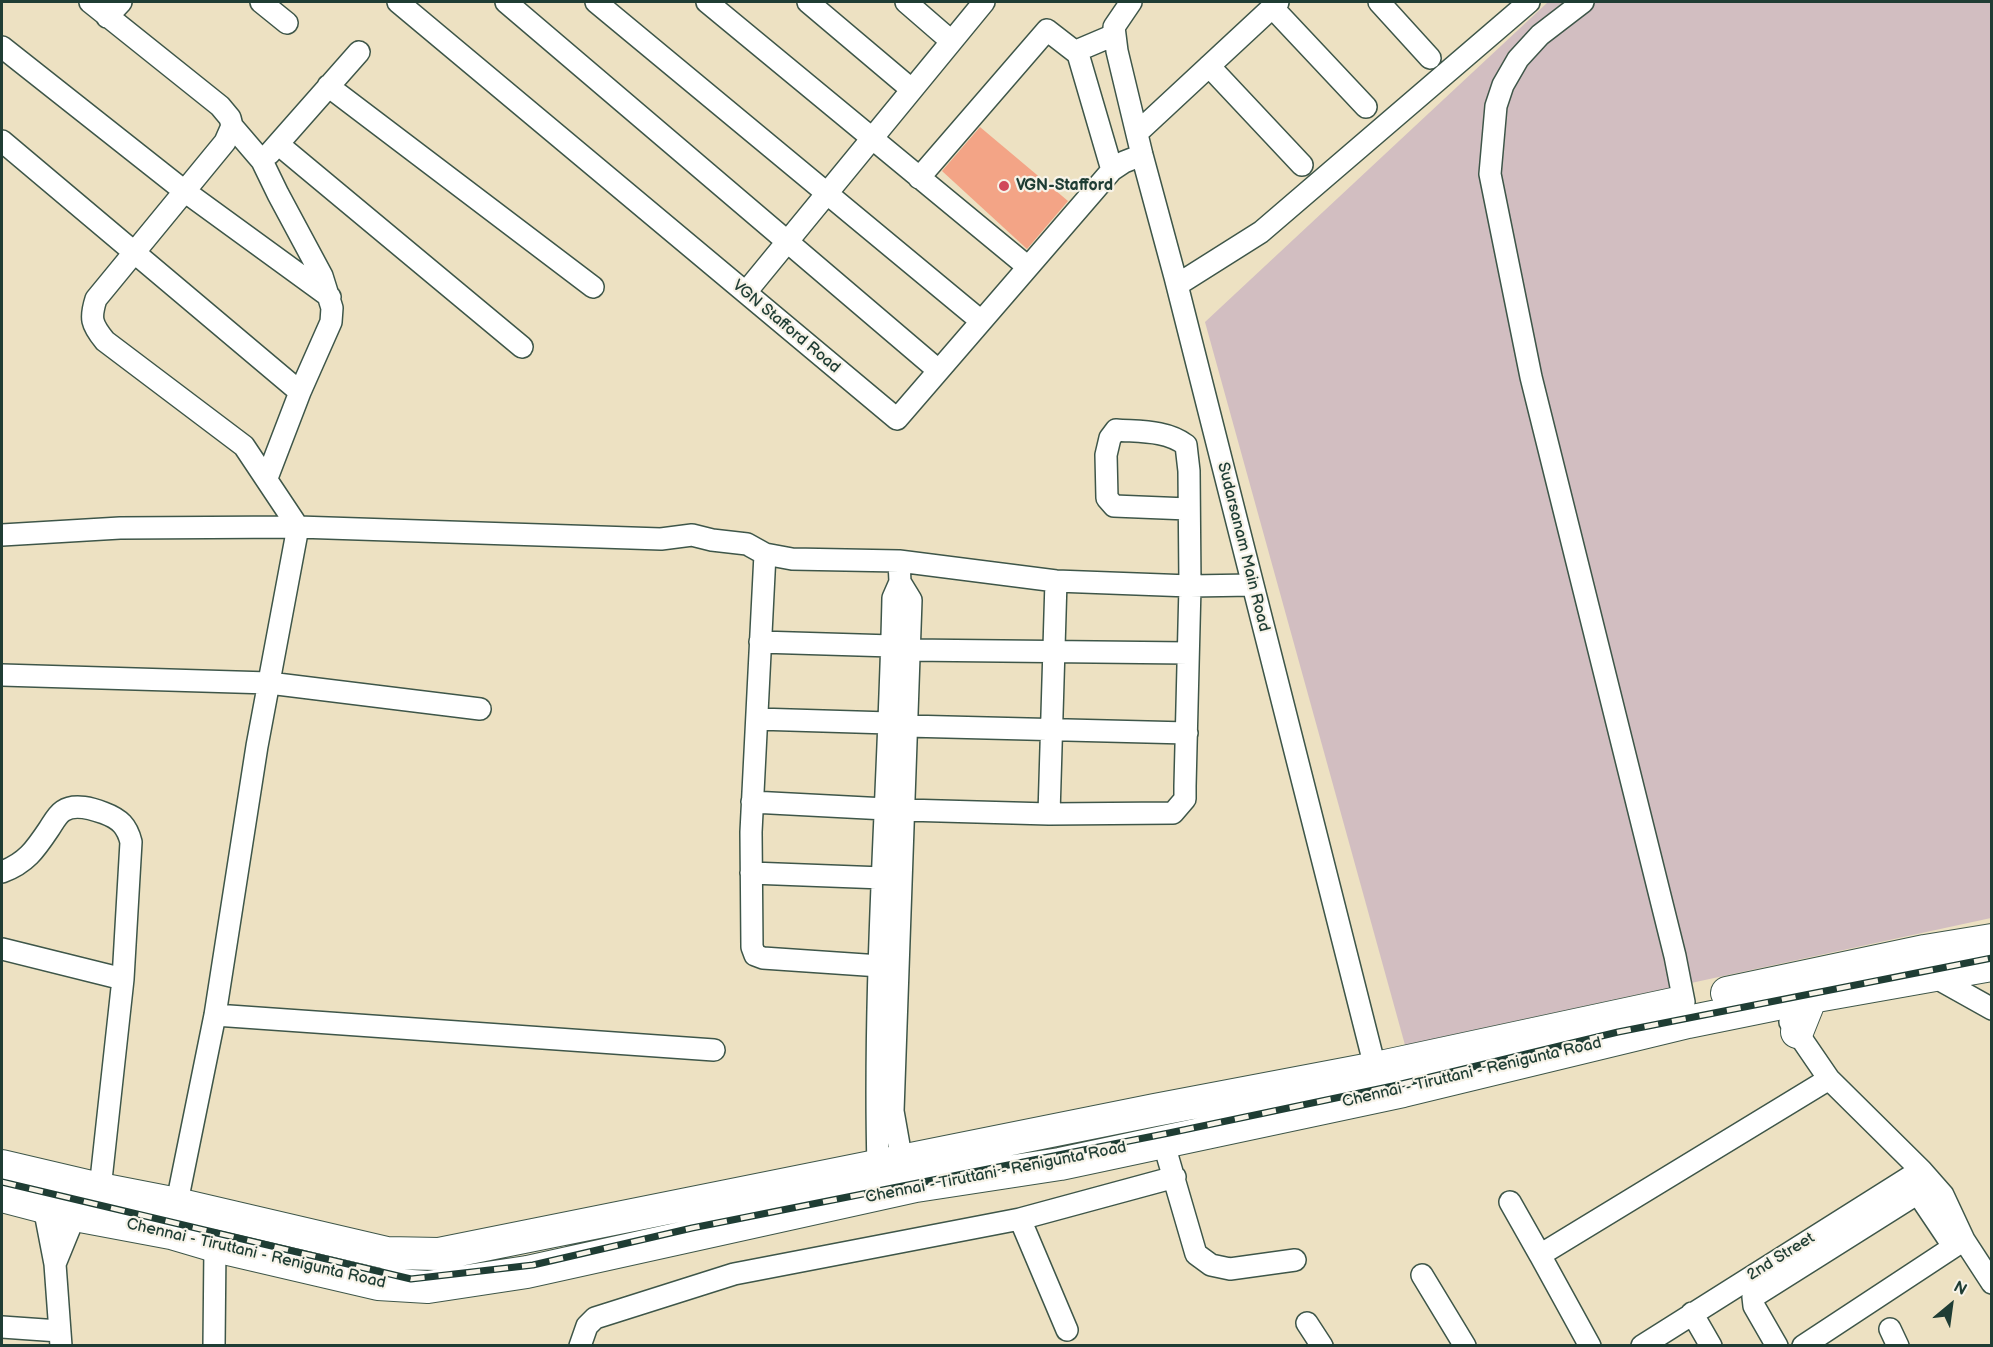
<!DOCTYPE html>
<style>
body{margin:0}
#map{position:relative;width:1993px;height:1347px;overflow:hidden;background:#ede1c2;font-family:"Balsamiq Sans",sans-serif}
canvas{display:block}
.frame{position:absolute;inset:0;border:3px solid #1f3d34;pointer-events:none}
.north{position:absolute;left:1921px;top:1275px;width:60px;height:60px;-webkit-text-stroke:4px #f7f3e8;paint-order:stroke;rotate:29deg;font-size:16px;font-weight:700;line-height:24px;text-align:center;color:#1f3d34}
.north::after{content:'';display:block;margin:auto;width:21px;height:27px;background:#1f3d34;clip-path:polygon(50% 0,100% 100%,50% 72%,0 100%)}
</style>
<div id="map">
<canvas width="1993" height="1347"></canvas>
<div class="frame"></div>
<div class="north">N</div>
</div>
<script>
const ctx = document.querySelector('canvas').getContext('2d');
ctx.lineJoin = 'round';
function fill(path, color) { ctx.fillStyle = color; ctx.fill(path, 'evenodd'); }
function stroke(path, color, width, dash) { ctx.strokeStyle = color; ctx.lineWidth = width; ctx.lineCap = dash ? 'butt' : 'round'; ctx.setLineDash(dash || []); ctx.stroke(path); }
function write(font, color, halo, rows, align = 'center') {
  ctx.font = font + ' "Balsamiq Sans",sans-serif'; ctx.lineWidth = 4.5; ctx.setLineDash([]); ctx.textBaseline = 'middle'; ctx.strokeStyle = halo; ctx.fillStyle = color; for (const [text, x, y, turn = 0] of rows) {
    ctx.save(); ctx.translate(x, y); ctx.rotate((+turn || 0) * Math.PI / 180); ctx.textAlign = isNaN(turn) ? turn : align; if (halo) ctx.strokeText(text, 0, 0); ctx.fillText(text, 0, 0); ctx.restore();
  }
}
const industrial = new Path2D(`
 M1548 2H1991V918L1405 1045 1205 322Z`);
const building = new Path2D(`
 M980 127 1068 201 1027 249 942 171Z`);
const minor = new Path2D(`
 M90 2 220 106 230 118 232 126 225 142 96 299C90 318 91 324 105 341L244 446 298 527 661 539 692 535 712 540 747 544 765 554 792 559 899 561 1056 581 1190 586 1253 585
 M261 2 287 23
 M398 2 897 419 1112 170 1124 162 1142 155
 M506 2 938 370
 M596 2 981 321
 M707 2 1028 267
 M808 2 911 89
 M906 2 951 41
 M1131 2 1114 27 1117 51 1142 155 1175 277 1378 1079
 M1379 2 1430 58
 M1583 2 1540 35 1518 59 1503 85 1496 106 1490 174 1531 377 1675 956 1684 1002
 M1272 7 1366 107
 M107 17 121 2
 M2 47 183 190 330 297
 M1209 66 1302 165
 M328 86 593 287
 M232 126 262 161 278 194 322 276 332 308 331 322 300 392 267 478
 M1137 133 1278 2
 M2 141 300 392
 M278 144 522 347
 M269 154 359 52
 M1112 170 1078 54 1081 49 1114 35
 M919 178 1047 30 1078 54
 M1177 285 1261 232 1529 2
 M746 292 984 2
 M2 535 120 528 298 527 257 746 215 1015 174 1217
 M765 554 751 832 752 947 755 955 763 958 880 966
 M900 582 911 600 893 1111 902 1162
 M760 642 892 646
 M909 650 1188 653
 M2 675 269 683 480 709
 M757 719 889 723
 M907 726 1187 733
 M752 802 905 810 1049 814 1173 813 1185 799V786L1190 586 1189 471 1186 445C1166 430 1140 432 1116 430L1110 438 1106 455 1107 498 1114 506 1188 509
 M1049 814 1056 581
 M2 872C26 863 35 850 49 829 53 823 57 815 63 811 75 803 93 809 104 813 120 819 127 826 131 842L123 979 100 1189
 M751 873 883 878
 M2 949 123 979
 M1932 971 1933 976 1992 1009
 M215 1015 714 1050
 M1790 1022 1829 1079 1921 1170 1943 1195 1964 1240 1992 1283
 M1163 1141 1196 1254 1211 1265 1230 1269 1295 1260
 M878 1167C873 977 889 787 893 598L900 582 899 561
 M1910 1182 1953 1246
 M45 1198 44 1207 55 1264 61 1346
 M1510 1202 1540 1255
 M1020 1219 1067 1330
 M55 1264 75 1215 76 1202
 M1422 1275 1465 1346
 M1692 1313 1711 1346
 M1307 1323 1322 1346
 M2 1327 59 1331
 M1890 1329 1898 1346
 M214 1346 215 1246
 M580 1346 587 1326 595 1318 734 1274 1020 1219 1175 1177
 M1590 1346 1540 1255 1829 1079
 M1642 1346 1921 1170
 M1777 1346 1754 1306 1753 1297 1918 1193
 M1803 1346 1964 1240`);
const highway = new Path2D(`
 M1727 993 1925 951 1992 940
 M1797 1032 1811 997
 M2 1166 100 1189 177 1204 387 1253 439 1254 1155 1110 1376 1068 1673 1004
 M2 1196 75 1215 171 1233 215 1246 378 1284 428 1287 527 1272 916 1186 1060 1164 1403 1091 1688 1022 1811 997 1992 965`);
const rail = new Path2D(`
 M2 1182 411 1279 533 1265 692 1228 1169 1133 1393 1086 1618 1032 1992 958`);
const markers = [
 [1004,186,6,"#d1495b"]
];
const poiNames = [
 ["VGN-Stafford",1016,186]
];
const streetNames = [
 ["VGN Stafford Road",786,327,40],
 ["Sudarsanam Main Road",1243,547,76],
 ["Chennai - Tiruttani - Renigunta Road",1472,1073,-13],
 ["Chennai - Tiruttani - Renigunta Road",996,1173,-11],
 ["Chennai - Tiruttani - Renigunta Road",256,1254,13],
 ["2nd Street",1781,1257,-32]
];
fill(industrial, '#d2bec1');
fill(building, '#f3a486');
stroke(minor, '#3e5649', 24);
stroke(highway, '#3e5649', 34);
stroke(minor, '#fff', 21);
stroke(highway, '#fff', 32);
stroke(rail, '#1f3d34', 7);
stroke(rail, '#f7f3e8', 4.5, [14]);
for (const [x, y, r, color] of markers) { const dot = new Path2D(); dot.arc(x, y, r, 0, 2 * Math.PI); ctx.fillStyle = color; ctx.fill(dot); stroke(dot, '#f7f3e8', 2); }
write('bold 16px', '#1f3d34', '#f7f3e8', poiNames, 'left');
write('16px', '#1f3d34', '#f7f3e8', streetNames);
</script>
